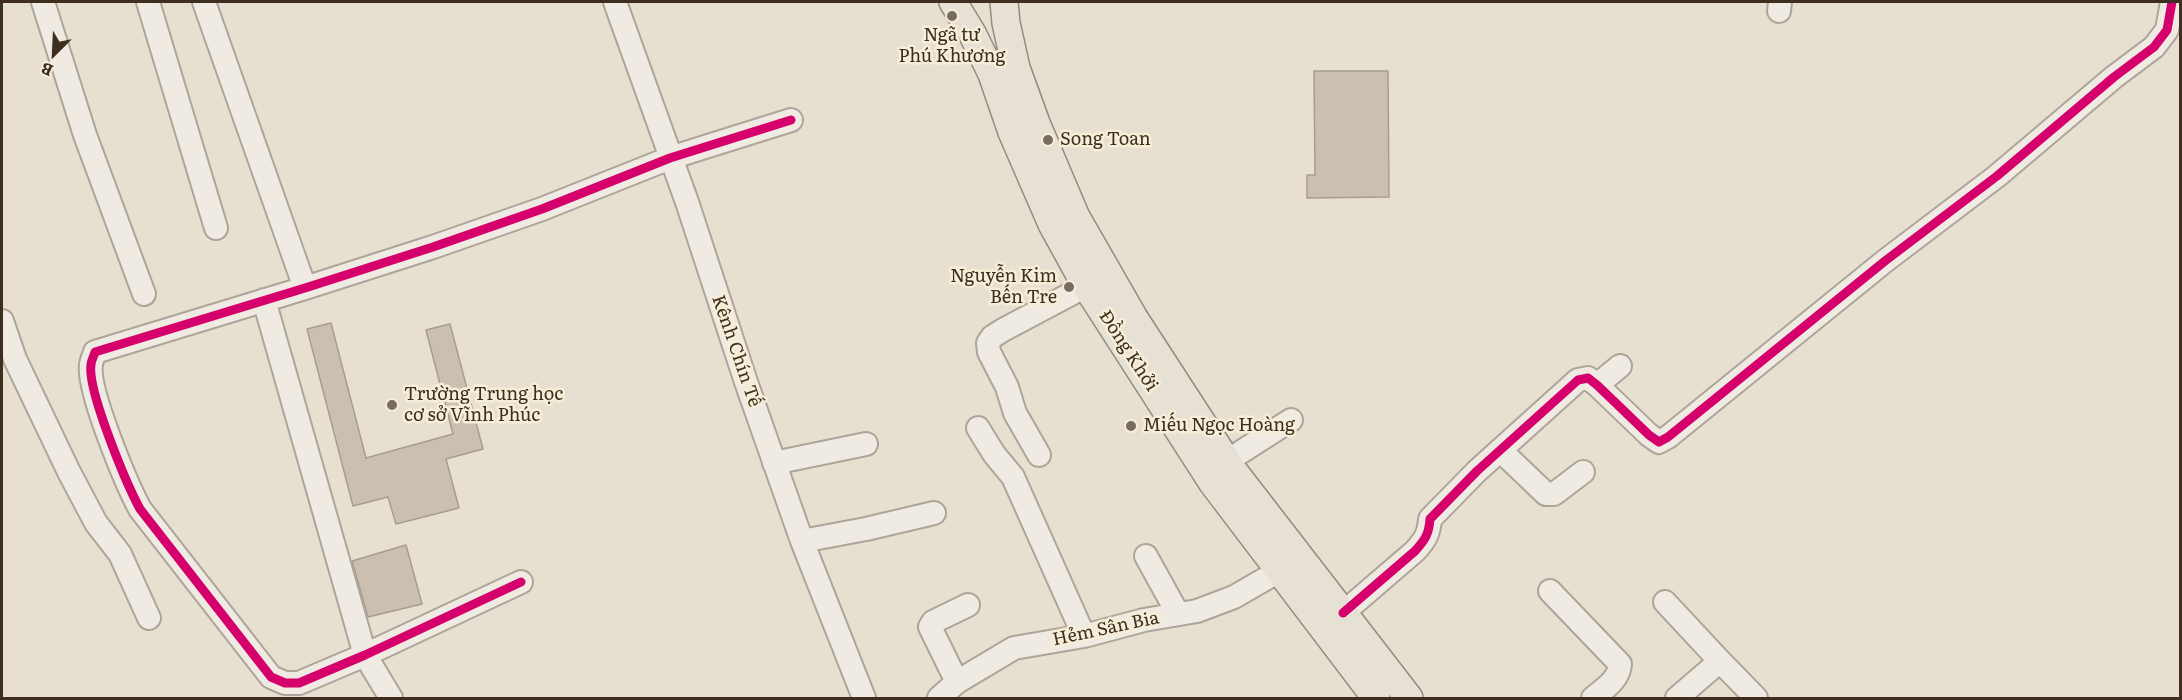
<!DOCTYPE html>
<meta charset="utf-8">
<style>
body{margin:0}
#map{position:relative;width:2182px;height:700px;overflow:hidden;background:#e7e0d1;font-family:Literata,serif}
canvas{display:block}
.frame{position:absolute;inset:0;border:3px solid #3d2e20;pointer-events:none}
.north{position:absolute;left:24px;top:24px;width:60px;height:60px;-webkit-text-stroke:4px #f7eed8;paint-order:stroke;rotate:204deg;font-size:16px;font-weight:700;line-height:24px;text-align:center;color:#3d2e20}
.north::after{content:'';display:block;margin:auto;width:21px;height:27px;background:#3d2e20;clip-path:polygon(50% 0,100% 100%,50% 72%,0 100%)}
</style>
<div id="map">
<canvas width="2182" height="700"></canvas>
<div class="frame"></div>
<div class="north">B</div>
</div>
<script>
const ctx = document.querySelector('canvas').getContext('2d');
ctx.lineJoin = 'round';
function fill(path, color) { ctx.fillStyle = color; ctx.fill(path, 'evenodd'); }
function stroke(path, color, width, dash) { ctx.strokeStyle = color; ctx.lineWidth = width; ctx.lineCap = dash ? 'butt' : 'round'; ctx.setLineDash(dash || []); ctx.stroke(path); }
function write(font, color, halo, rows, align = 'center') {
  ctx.font = font + ' Literata,serif'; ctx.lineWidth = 5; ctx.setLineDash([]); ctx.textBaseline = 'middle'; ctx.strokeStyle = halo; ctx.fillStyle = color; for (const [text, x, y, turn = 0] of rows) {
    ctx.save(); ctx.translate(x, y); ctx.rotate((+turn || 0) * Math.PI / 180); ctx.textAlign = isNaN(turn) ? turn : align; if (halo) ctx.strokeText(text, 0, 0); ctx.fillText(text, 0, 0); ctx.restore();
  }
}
const building = new Path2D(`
 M1314 71H1388L1389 197 1307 198V175H1315Z
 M331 323 366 458 453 434 426 330 450 324 483 449 446 459 459 508 396 524 388 497 353 506 307 329Z
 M406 545 422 604 368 617 352 561Z`);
const minor = new Path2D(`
 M43 2 85 135 144 294
 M148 2 216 228
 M204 2 305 288
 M615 2 687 202 746 382 802 541 864 698
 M1779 11 1780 2
 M264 300 365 655 391 698
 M2 321 15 359 69 472 96 523 120 554 149 618
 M1597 385 1620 366
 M978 428 994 454 1013 477 1084 636
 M1500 450 1546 494H1554L1583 472
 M1039 455 1015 413 1007 387 989 352 988 343 992 337 1003 330 1086 286
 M1227 461 1291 420
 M774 463 866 444
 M802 541 866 529 934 513
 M1146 556 1178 614
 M521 582 365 655 299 683H285L271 677 140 509C127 485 87 390 91 365 91 361 94 356 95 352L305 288 433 247 542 209 670 158 791 120
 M1550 591 1620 664C1619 680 1604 689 1593 698
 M1665 602 1720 661
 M1343 613 1415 551C1425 540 1429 534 1430 519L1477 471 1578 380 1588 378 1597 385 1649 435 1659 442 1668 437 1885 261 1997 176 2114 77 2154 47 2167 30 2172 2
 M957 682 930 627 933 622 968 605
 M939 698 957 682 1014 648 1084 636 1144 620 1197 611 1234 597 1279 571
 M1677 698 1720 661 1756 698`);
const major = new Path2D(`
 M953 2 972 33 992 74 1012 132 1052 224 1086 286 1212 482 1376 698
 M1004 2 1006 23 1016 68 1036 123 1076 217 1134 318 1232 469 1409 698`);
const cycleway = new Path2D(`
 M521 582 365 655 299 683H285L271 677 140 509C127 485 87 390 91 365 91 361 94 356 95 352L305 288 433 247 542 209 670 158 791 120
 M1343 613 1415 551C1425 540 1429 534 1430 519L1477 471 1578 380 1588 378 1597 385 1649 435 1659 442 1668 437 1885 261 1997 176 2114 77 2154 47 2167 30 2172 2`);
const markers = [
 [952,16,6,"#786c5e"],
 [1048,140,6,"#786c5e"],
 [1069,287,6,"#786c5e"],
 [392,405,6,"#786c5e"],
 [1131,426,6,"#786c5e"]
];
const poiNames = [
 ["Ngã tư",952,36,"center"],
 ["Phú Khương",952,57,"center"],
 ["Song Toan",1060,140],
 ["Nguyễn Kim",1057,277,"right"],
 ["Bến Tre",1057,298,"right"],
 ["Trường Trung học",404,395],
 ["cơ sở Vĩnh Phúc",404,416],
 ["Miếu Ngọc Hoàng",1143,426]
];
const streetNames = [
 ["Kênh Chín Tế",736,351,71],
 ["Đồng Khởi",1128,351,57],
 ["Hẻm Sân Bia",1106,629,-12]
];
fill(building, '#cbbfb2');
stroke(building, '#a89c90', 1.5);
stroke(minor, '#ada599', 26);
stroke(major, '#928b80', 30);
stroke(minor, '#efebe3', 22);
stroke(major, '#e6e1d4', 27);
stroke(cycleway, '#d6006c', 9);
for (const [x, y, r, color] of markers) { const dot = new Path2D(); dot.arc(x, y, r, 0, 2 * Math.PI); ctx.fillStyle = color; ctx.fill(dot); stroke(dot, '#f7eed8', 2); }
write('18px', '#3d2e20', '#f7eed8', poiNames, 'left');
write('18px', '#3d2e20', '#f7eed8', streetNames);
</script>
